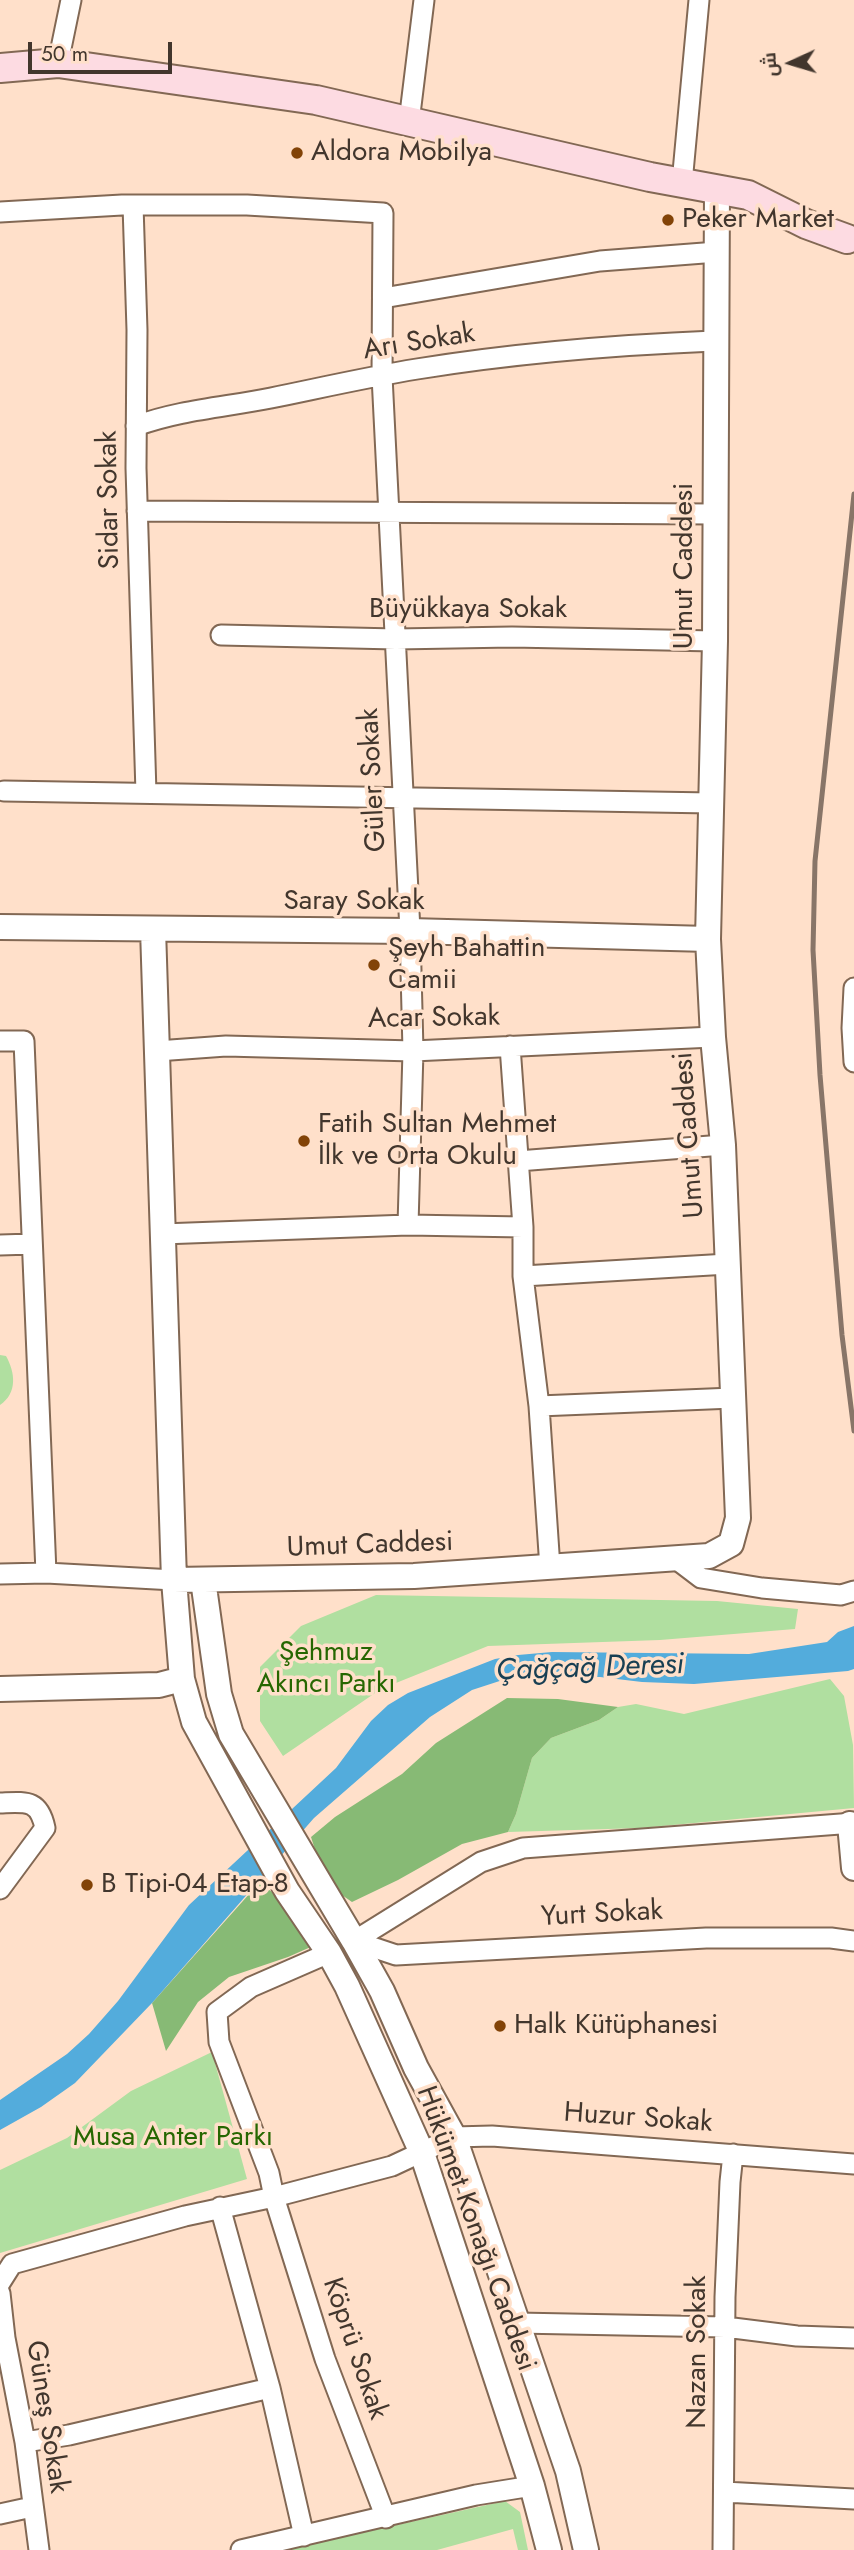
<!DOCTYPE html>
<meta charset="utf-8">
<style>
body{margin:0}
#map{position:relative;width:854px;height:2550px;overflow:hidden;background:#ffe0ca;font-family:Jost,Cairo,sans-serif}
canvas{display:block}
.north{position:absolute;left:756px;top:28px;width:70px;height:70px;-webkit-text-stroke:5px #ffe0ca;paint-order:stroke;rotate:266deg;font-size:19px;font-weight:700;line-height:28px;text-align:center;color:#42362d}
.north::after{content:'';display:block;margin:auto;width:24px;height:32px;background:#42362d;clip-path:polygon(50% 0,100% 100%,50% 72%,0 100%)}
.scale{position:absolute;left:28px;top:42px;width:144px;height:32px;box-sizing:border-box;border:4px solid #42362d;border-top:0;padding-left:9px;font-size:21px;line-height:24px;white-space:nowrap;color:#42362d;-webkit-text-stroke:5px #ffe0ca;paint-order:stroke}
</style>
<div id="map">
<canvas width="854" height="2550"></canvas>
<div class="north">ش</div>
<div class="scale">50 m</div>
</div>
<script>
const ctx = document.querySelector('canvas').getContext('2d');
ctx.lineJoin = 'round';
function fill(path, color) { ctx.fillStyle = color; ctx.fill(path, 'evenodd'); }
function stroke(path, color, width, dash) { ctx.strokeStyle = color; ctx.lineWidth = width; ctx.lineCap = dash ? 'butt' : 'round'; ctx.setLineDash(dash || []); ctx.stroke(path); }
function write(font, color, halo, rows, align = 'center') {
  ctx.font = font + ' Jost,sans-serif'; ctx.lineWidth = 7; ctx.setLineDash([]); ctx.textBaseline = 'middle'; ctx.strokeStyle = halo; ctx.fillStyle = color; for (const [text, x, y, turn = 0] of rows) {
    ctx.save(); ctx.translate(x, y); ctx.rotate((+turn || 0) * Math.PI / 180); ctx.textAlign = isNaN(turn) ? turn : align; if (halo) ctx.strokeText(text, 0, 0); ctx.fillText(text, 0, 0); ctx.restore();
  }
}
const green = new Path2D(`
 M0 1355 6 1356C15 1372 18 1393 0 1405Z
 M376 1595 717 1601 798 1609 795 1629 660 1640 488 1646 381 1689 283 1756 260 1721V1667L301 1626Z
 M830 1679 844 1696 853 1745 854 1808 641 1828 508 1832 516 1814 532 1758 551 1738 599 1720 618 1707 636 1704 684 1714Z
 M212 2052 247 2179 0 2253V2170L67 2138 131 2091Z
 M505 2501 520 2512 528 2550H518L513 2529 437 2550H284Z`);
const forest = new Path2D(`
 M507 1698 558 1699 618 1707 599 1720 551 1738 532 1758 516 1814 508 1832 462 1844 398 1880 352 1902 326 1884 311 1837 335 1817 402 1774 436 1743Z
 M259 1883 278 1896 313 1946 288 1957 229 1977 198 2002 166 2051 152 2003Z`);
const water = new Path2D(`
 M854 1626V1669L848 1671 694 1684 642 1682 600 1677 515 1676 472 1690 430 1717 314 1818 152 2003 75 2083 41 2107 0 2130V2100L67 2054 89 2034 118 2001 189 1905 336 1768 371 1721 388 1705 408 1693 495 1659 518 1655 552 1652 749 1654 827 1642 838 1632Z`);
const minor = new Path2D(`
 M58 63 71 0
 M409 122 424 0
 M682 183 699 0
 M133 205 137 330 136 468 146 793
 M0 212 122 205H247L383 213 382 376 410 931 413 1051 408 1225
 M383 298 600 261 717 252
 M136 426C179 410 226 407 271 398 320 388 368 377 417 369 516 353 615 345 714 341
 M137 511 715 514
 M221 635 396 639 512 637 715 641
 M4 791 711 803
 M854 988 852 1028 854 1062
 M0 1041H24L46 1573
 M510 1046 523 1227V1276L539 1406 550 1568
 M157 1051 226 1046 413 1051 713 1037
 M518 1161 723 1145
 M162 1234 408 1225 523 1227
 M0 1245 32 1244
 M523 1276 728 1264
 M539 1406 733 1398
 M676 1559 701 1578 762 1588 841 1595 854 1591
 M0 1574 46 1573 174 1580
 M0 1803C26 1802 39 1799 45 1828L0 1889
 M354 1941 481 1862 523 1848 854 1823
 M354 1941 396 1955 706 1938H831L854 1941
 M329 1953 251 1987 217 2012 219 2042 269 2173 274 2197 325 2359 386 2518
 M220 2207 270 2388 304 2536
 M0 2283 12 2264 185 2216 274 2197 392 2166 454 2137 492 2136 854 2164
 M0 2293 5 2338 25 2442 39 2550
 M517 2323 725 2327 797 2336 854 2338
 M25 2442 69 2435 270 2388
 M724 2492 854 2499
 M0 2514 32 2507
 M241 2550 476 2495 532 2486
 M723 2550 725 2297 730 2182 733 2154`);
const tertiary = new Path2D(`
 M0 927 410 931 708 939
 M174 1580 414 1576 709 1556 731 1544 738 1518 723 1145 713 1037 708 939 715 641 717 189
 M203 1580 219 1694 231 1734 354 1941 382 1991 416 2068 454 2137 568 2471 586 2550
 M182 1679 194 1722 287 1891 329 1953 347 1986 422 2153 532 2486 549 2550
 M0 1689 159 1685 182 1679 174 1580 153 929
 M850 1824 854 1868`);
const secondary = new Path2D(`
 M0 68 58 63 316 100 650 177 748 195 806 224 847 239`);
const rail = new Path2D(`
 M854 494 815 861 813 950 820 1075 842 1335 854 1431`);
const markers = [
 [297,153,7,"#824307"],
 [668,220,7,"#824307"],
 [374,965,7,"#824307"],
 [304,1141,7,"#824307"],
 [87,1885,7,"#824307"],
 [500,2026,7,"#824307"]
];
const poiNames = [
 ["Aldora Mobilya",311,153],
 ["Peker Market",682,220],
 ["Şeyh Bahattin",388,949],
 ["Camii",388,981],
 ["Fatih Sultan Mehmet",318,1125],
 ["İlk ve Orta Okulu",318,1157],
 ["B Tipi-04 Etap-8",101,1885],
 ["Halk Kütüphanesi",514,2026]
];
const streetNames = [
 ["Arı Sokak",419,343,-9],
 ["Sidar Sokak",110,500,-91],
 ["Umut Caddesi",685,566,-90],
 ["Büyükkaya Sokak",468,610],
 ["Güler Sokak",374,780,-93],
 ["Saray Sokak",354,902],
 ["Acar Sokak",434,1019,-1],
 ["Umut Caddesi",690,1135,-94],
 ["Umut Caddesi",370,1546,-2],
 ["Yurt Sokak",602,1915,-3],
 ["Huzur Sokak",638,2119,4],
 ["Hükümet Konağı Caddesi",475,2229,70],
 ["Köprü Sokak",354,2349,71],
 ["Nazan Sokak",698,2352,-90],
 ["Güneş Sokak",46,2417,81]
];
const parkNames = [
 ["Şehmuz",326,1653],
 ["Akıncı Parkı",326,1685],
 ["Musa Anter Parkı",173,2138]
];
const waterNames = [
 ["Çağçağ Deresi",590,1669,-2]
];
fill(green, '#b0dfa0');
fill(forest, '#87ba75');
fill(water, '#53acdc');
stroke(minor, '#826854', 23);
stroke(tertiary, '#826854', 28);
stroke(secondary, '#826854', 32);
stroke(minor, '#fff', 19);
stroke(tertiary, '#fff', 24);
stroke(secondary, '#fddbe2', 28);
stroke(rail, '#887568', 5);
for (const [x, y, r, color] of markers) { const dot = new Path2D(); dot.arc(x, y, r, 0, 2 * Math.PI); ctx.fillStyle = color; ctx.fill(dot); stroke(dot, '#ffe0ca', 2.5); }
write('28px', '#42362d', '#ffe0ca', poiNames, 'left');
write('28px', '#42362d', '#ffe0ca', streetNames);
write('28px', '#266701', '#ffe0ca', parkNames);
write('italic 30px', '#183f53', '#ffe0ca', waterNames);
</script>
